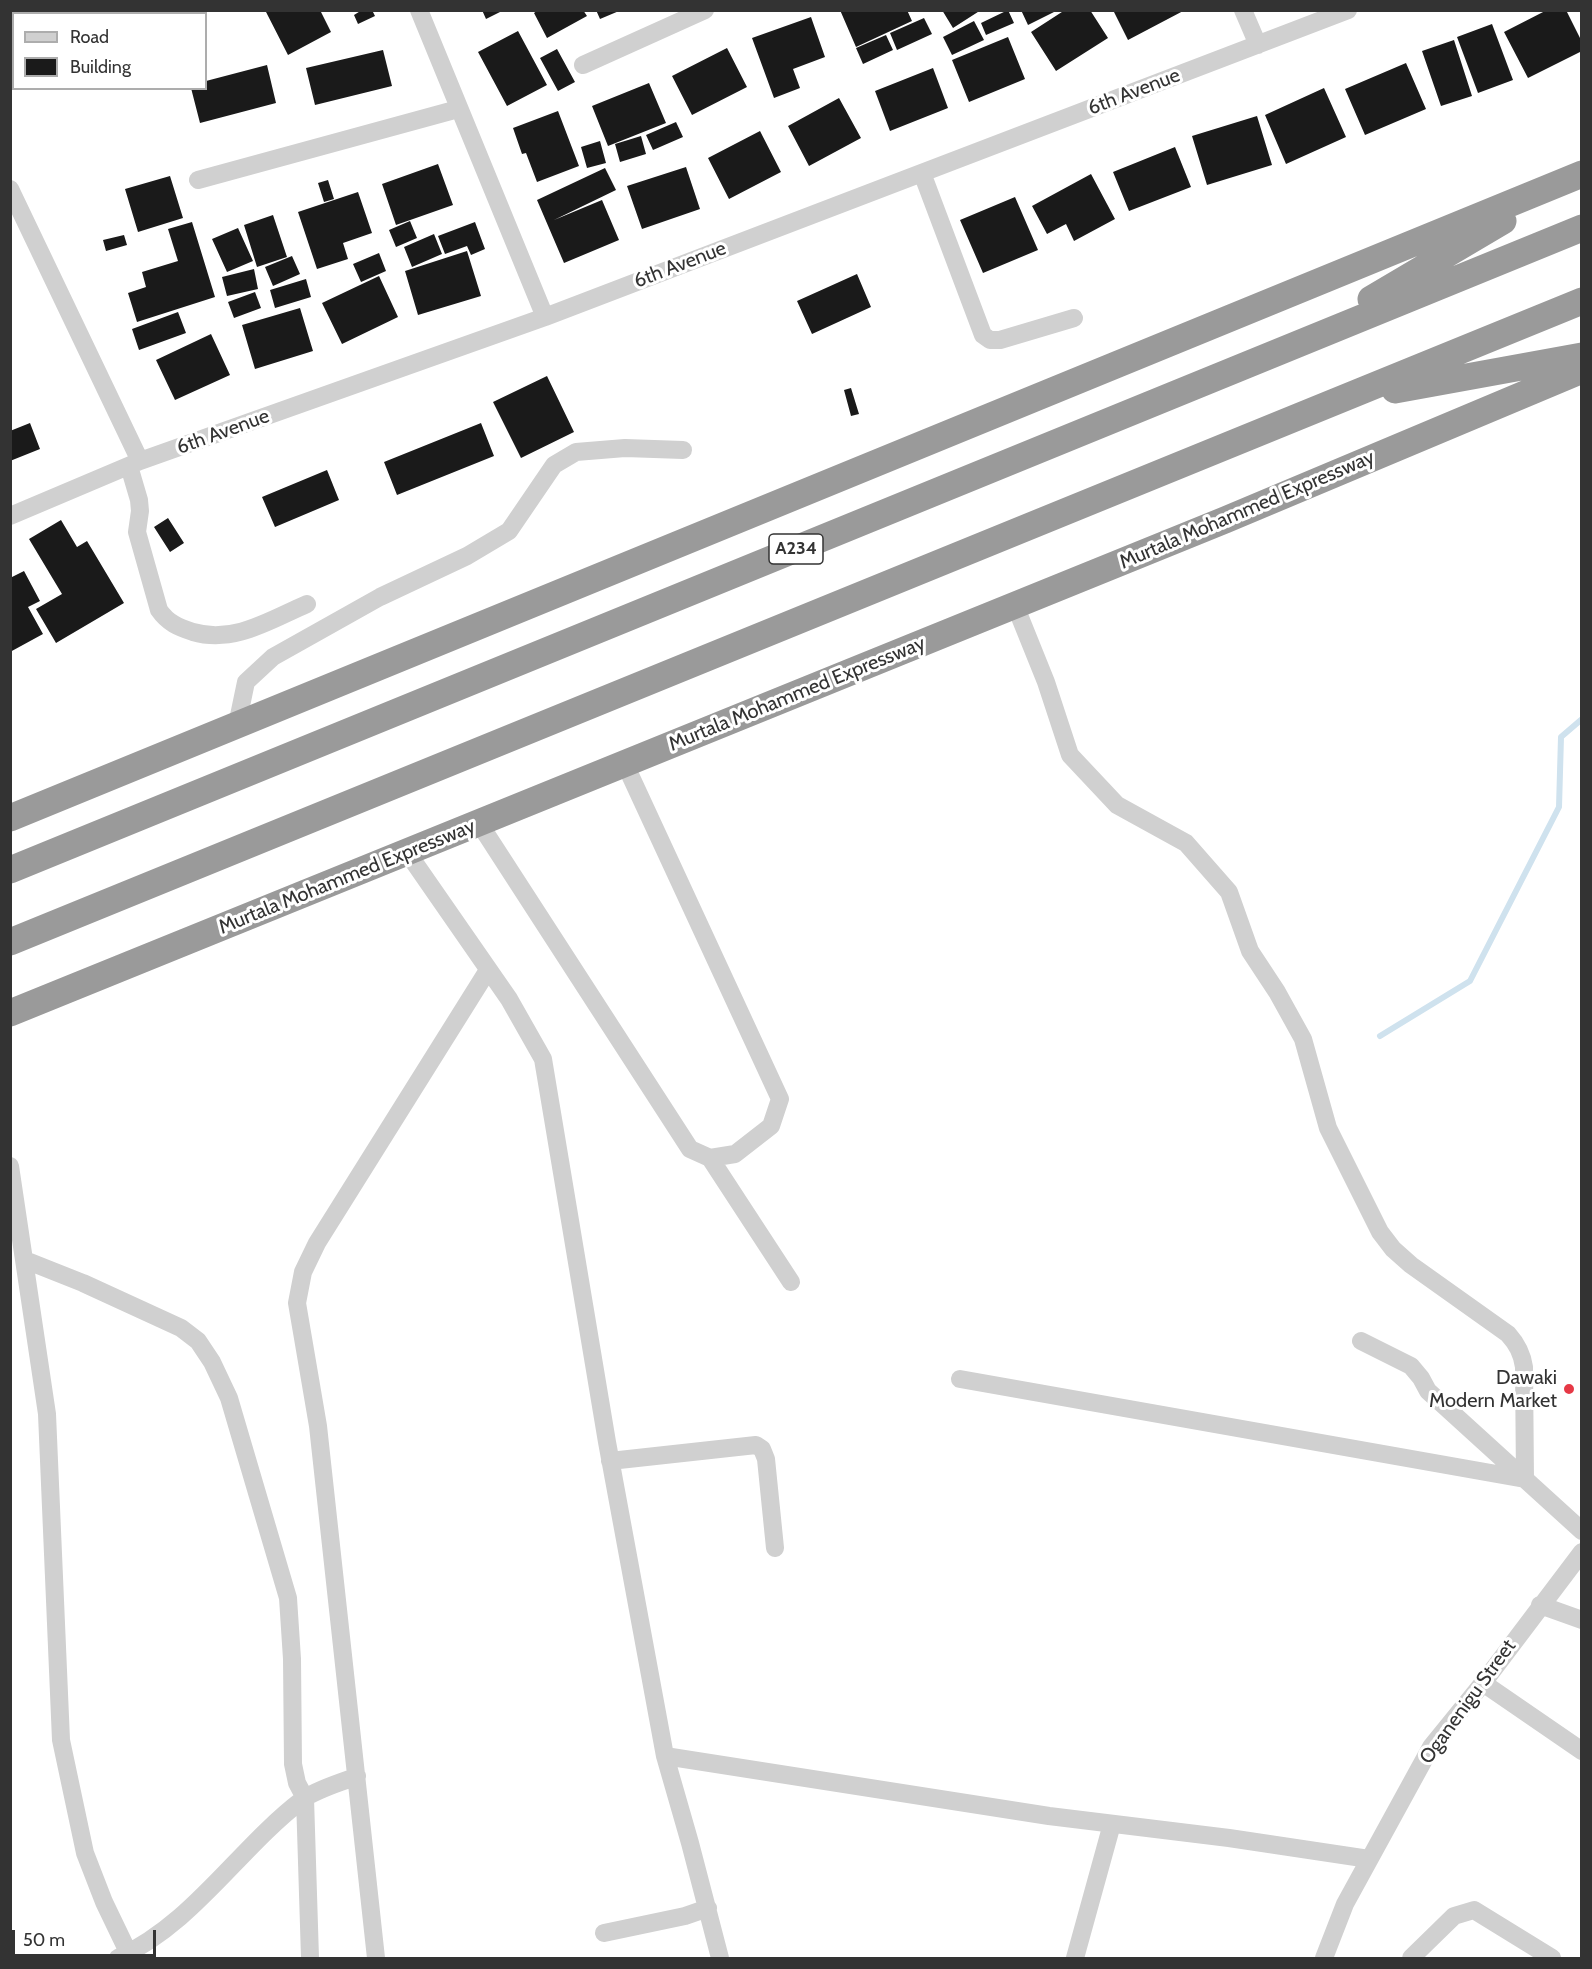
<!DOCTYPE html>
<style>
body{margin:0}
#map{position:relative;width:1592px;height:1969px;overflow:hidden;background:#fff;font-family:Cabin,sans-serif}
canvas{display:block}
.frame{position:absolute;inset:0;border:12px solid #333;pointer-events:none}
.legend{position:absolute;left:12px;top:12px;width:195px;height:78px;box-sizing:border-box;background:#fff;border:2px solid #adadad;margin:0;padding:8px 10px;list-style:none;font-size:18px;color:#333}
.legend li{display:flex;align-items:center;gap:12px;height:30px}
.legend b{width:30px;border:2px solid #adadad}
.scale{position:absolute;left:12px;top:1930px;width:144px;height:27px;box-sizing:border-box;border:3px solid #333;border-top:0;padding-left:8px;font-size:18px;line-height:21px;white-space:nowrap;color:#333;-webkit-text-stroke:4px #fff;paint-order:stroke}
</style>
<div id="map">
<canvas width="1592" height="1969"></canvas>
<div class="frame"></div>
<ul class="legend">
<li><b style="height:8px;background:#d0d0d0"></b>Road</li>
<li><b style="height:16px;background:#1a1a1a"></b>Building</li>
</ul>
<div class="scale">50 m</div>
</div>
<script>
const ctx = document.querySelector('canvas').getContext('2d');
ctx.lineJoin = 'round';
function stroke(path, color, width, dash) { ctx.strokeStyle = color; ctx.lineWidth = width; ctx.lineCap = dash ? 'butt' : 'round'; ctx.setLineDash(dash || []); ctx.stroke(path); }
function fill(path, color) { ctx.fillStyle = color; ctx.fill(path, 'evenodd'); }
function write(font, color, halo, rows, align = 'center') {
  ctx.font = font + ' Cabin,sans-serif'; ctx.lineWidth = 6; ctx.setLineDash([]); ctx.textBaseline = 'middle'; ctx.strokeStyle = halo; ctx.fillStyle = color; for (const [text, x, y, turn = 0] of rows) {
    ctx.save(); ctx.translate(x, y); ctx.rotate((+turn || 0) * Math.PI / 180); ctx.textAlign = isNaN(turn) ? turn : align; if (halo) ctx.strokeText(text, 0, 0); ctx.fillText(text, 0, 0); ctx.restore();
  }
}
const stream = new Path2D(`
 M1380 1036 1470 981 1559 807 1561 737 1582 719`);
const building = new Path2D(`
 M265 10H320L331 32 288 55Z
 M362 10H372L375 16 358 24 354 15Z
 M482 10H504L486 19Z
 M538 10H583L587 16 547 38 534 13Z
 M596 10H619V11L600 19Z
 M840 10H907L912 21 856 47Z
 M942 10H981L953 28Z
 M1008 10 1014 23 986 35 981 23Z
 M1021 10H1053L1054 12 1028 25Z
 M1065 10H1090L1108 38 1056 71 1031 32Z
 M1113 10H1185L1128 40Z
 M1547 10H1566L1582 42V51L1528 78 1504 32Z
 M811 17 825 57 793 69 800 88 774 98 752 38Z
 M924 18 932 34 897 50 890 33Z
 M974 21 984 40 952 55 943 37Z
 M1492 24 1513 80 1478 93 1457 37Z
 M518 31 547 85 507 106 478 52Z
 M886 35 893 50 863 64 856 48Z
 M1008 37 1025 79 969 102 952 60Z
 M1454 40 1472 96 1441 106 1422 51Z
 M727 48 747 87 692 115 672 76Z
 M557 49 575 82 558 91 540 58Z
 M383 50 392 86 315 105 306 68Z
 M1406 63 1426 109 1365 135 1345 89Z
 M267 65 276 103 200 123 191 88H206V81Z
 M933 68 948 108 890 131 875 91Z
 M649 83 666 123 608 146 592 106Z
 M1324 88 1346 137 1286 164 1265 115Z
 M839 98 861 138 809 166 788 126Z
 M558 111 579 166 537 182 526 153 522 154 513 128Z
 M1257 116 1272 165 1207 185 1192 136Z
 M676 122 683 137 653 150 646 135Z
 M760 131 781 172 729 199 708 158Z
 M641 136 646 154 620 162 615 144Z
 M600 141 606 163 587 168 581 147Z
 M1175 147 1191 187 1129 211 1113 172Z
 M438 164 453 205 396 225 382 184Z
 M686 167 700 209 642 229 627 186Z
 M605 168 616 190 554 220 602 200 619 240 564 263 537 200Z
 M1091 174 1115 219 1074 241 1066 224 1047 234 1032 206Z
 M170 176 183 218 138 232 125 189Z
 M328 180 334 199 324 202 318 183Z
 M358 192 372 233 343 243 348 259 317 269 298 212Z
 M1015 197 1038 250 983 273 960 220Z
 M273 215 287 257 257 267 244 225Z
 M410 221 417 238 396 247 389 230Z
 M192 222 215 297 137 322 128 293 146 287 142 272 178 261 168 229Z
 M475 222 485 249 471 255 467 246 445 254 438 236Z
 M238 228 253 261 227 272 212 239Z
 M434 234 442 254 412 267 404 247Z
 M124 235 127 245 106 251 103 240Z
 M467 251 481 296 418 315 405 271Z
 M379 253 386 271 361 282 353 264Z
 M292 256 300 274 273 286 265 267Z
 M254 269 258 289 227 296 222 277Z
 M857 274 871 307 812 334 797 301Z
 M379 276 398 317 342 344 322 303Z
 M306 279 311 297 275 308 270 290Z
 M255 292 261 308 234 318 228 302Z
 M300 308 313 351 255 369 242 325Z
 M178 312 186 333 139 350 132 329Z
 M211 334 230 375 175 400 156 360Z
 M547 376 574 432 521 458 493 402Z
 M851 388 859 414 851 416 844 390Z
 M30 423 40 449 10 461V431Z
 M481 423 494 456 397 495 384 462Z
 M327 470 339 500 275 527 262 497Z
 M168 518 184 543 170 552 154 527Z
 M61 520 77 547 87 541 124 603 56 643 36 609 62 594 29 539Z
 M24 571 40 601 28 607 43 634 10 652V578Z`);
const minor = new Path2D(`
 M419 10 545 317
 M1243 10 1258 45
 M583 65 705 10
 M922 173 983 335 990 340H1000L1074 318
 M198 180 458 109
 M10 189 140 461
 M129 466 139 500 140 511 137 532 159 610C168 623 178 627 193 632 234 644 270 620 307 604
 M10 516 140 461 545 317 1348 10
 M1015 605 1046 682 1070 755 1117 805 1186 843 1229 892 1250 951 1277 992 1303 1039 1328 1128 1380 1232 1393 1249 1411 1265 1508 1334C1517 1344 1522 1353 1524 1367L1525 1479
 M237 725 246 682 273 657 380 597 467 556 509 531 554 465 576 452 625 448 683 450
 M479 823 690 1149 710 1158 735 1154 771 1126 780 1099 625 764
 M407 852 509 999 543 1059 607 1442 665 1756 690 1843 720 1958
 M710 1158 791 1282
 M10 1166 47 1414 61 1740 85 1853 104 1902 129 1954
 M25 1260 83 1283 181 1328 198 1341 212 1362 229 1398 288 1598 292 1659 293 1764 297 1783 305 1798 310 1958
 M1361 1341 1411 1366 1421 1378 1428 1391 1582 1531
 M960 1379 1525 1479
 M610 1461 756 1445 762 1449 766 1459 775 1548
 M1540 1605 1582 1620
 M1483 1683 1582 1751
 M665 1756 1049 1816 1229 1838 1369 1859
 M604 1933 685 1916 708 1908
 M118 1958C193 1924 238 1849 302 1800 317 1789 340 1783 357 1776
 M376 1958 318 1426 297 1303 303 1272 317 1243 488 970
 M1075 1958 1112 1824
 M1324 1958 1345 1904 1431 1747 1483 1683 1582 1552
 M1411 1958 1454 1916 1474 1910 1552 1958`);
const highway = new Path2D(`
 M1371 299 1503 221
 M1395 390 1582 356
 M10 818 1582 174
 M10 870 1582 228
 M10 942 1582 301
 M10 1013 1225 520 1582 370`);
const markers = [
 [1569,1389,6,"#e63946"]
];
const shields = [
 [796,549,54]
];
const shieldNames = [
 ["A234",796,549]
];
const streetNames = [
 ["6th Avenue",1134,92,-21],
 ["6th Avenue",680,265,-21],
 ["6th Avenue",223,432,-20],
 ["Murtala Mohammed Expressway",1247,510,-23],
 ["Murtala Mohammed Expressway",797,694,-22],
 ["Murtala Mohammed Expressway",347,877,-22],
 ["Oganenigu Street",1468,1702,-54]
];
const poiNames = [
 ["Dawaki",1557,1378],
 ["Modern Market",1557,1401]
];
stroke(stream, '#cfe2ee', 6);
fill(building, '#1a1a1a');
stroke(minor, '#d0d0d0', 18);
stroke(highway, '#9a9a9a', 27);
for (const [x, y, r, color] of markers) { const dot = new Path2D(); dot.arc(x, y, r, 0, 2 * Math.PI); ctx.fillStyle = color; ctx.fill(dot); stroke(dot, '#fff', 2); }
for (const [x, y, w] of shields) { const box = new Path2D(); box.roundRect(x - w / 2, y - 15, w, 30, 4.5); ctx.fillStyle = '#fff'; ctx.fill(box); stroke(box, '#333', 1.5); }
write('bold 18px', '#333', null, shieldNames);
write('20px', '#333', '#fff', streetNames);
write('20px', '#333', '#fff', poiNames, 'right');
</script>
